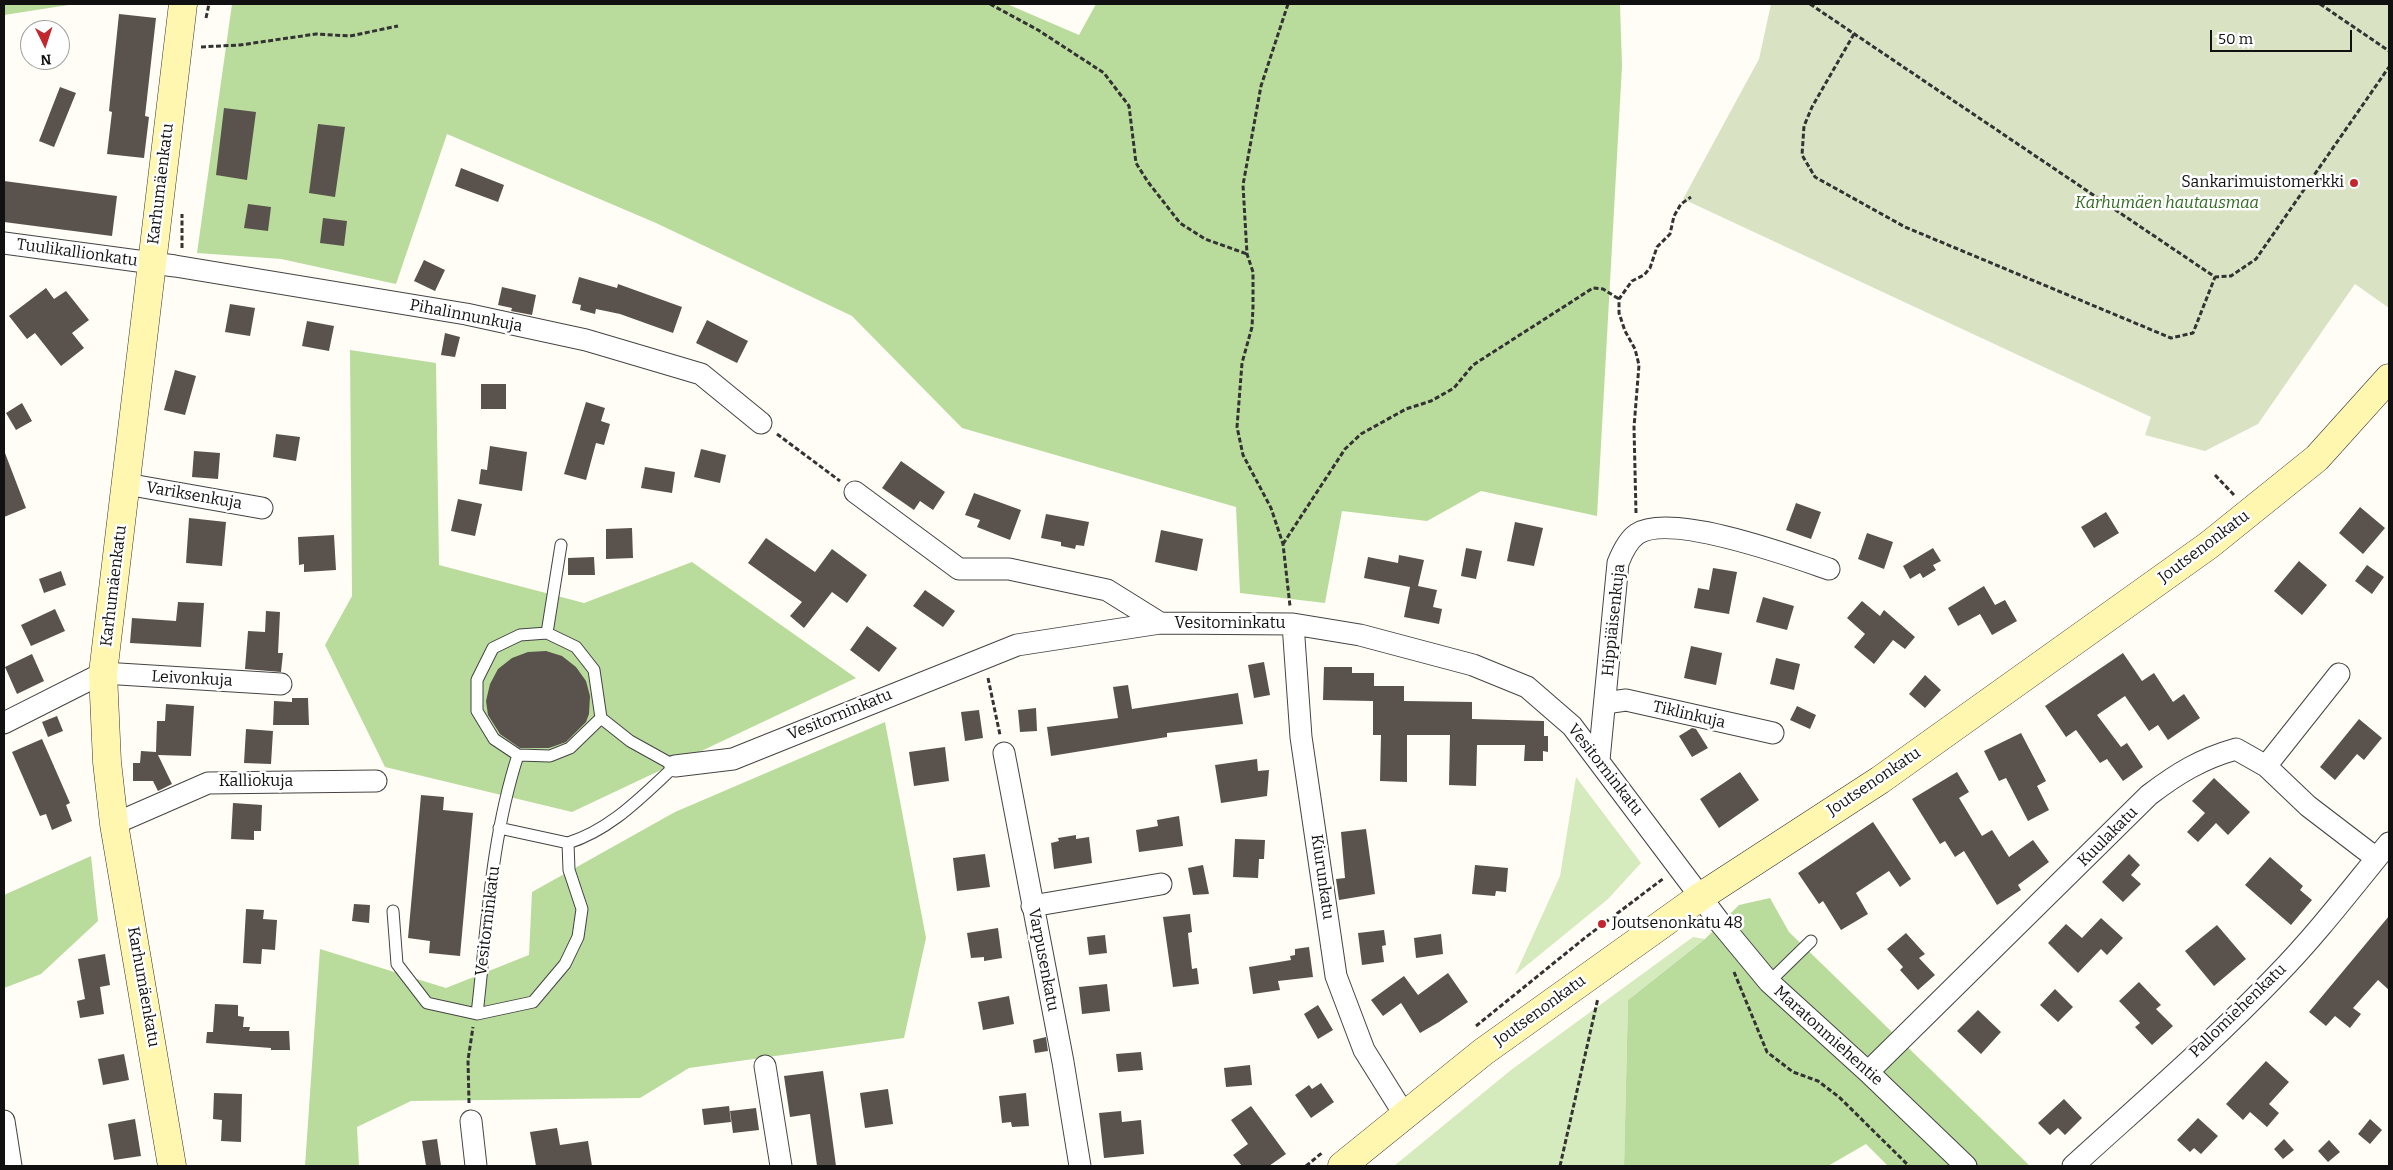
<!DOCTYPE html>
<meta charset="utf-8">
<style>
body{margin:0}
#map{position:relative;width:2393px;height:1170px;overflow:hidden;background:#fffdf5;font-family:Bitter,serif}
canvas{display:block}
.frame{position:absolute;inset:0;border:5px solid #111;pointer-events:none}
.north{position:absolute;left:20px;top:20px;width:50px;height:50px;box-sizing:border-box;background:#fff;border:1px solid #a0a0a0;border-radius:50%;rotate:176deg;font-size:14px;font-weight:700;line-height:20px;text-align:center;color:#111}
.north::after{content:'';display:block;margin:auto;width:18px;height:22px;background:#c4262e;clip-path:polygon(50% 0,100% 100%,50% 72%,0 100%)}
.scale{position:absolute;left:2210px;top:30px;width:142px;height:22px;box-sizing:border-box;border:2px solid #111;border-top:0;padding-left:6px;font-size:15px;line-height:18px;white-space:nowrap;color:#111;-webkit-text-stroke:4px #fff;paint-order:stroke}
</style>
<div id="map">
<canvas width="2393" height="1170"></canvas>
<div class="frame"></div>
<div class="north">N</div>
<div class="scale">50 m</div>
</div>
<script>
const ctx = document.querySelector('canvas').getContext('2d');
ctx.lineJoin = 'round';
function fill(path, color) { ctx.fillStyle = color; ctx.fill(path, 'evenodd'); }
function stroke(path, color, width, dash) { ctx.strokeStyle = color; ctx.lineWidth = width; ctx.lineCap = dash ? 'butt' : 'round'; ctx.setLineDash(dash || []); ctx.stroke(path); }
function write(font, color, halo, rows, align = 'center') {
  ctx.font = font + ' Bitter,serif'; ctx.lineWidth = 5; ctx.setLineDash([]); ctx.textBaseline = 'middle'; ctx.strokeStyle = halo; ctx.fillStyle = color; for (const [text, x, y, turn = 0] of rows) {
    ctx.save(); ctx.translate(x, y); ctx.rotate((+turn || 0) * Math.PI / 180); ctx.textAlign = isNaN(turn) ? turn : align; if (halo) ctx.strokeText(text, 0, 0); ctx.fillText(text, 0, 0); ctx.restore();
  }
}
const green = new Path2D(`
 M1576 777 1641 863 1608 899 1515 975 1560 876Z
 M1693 937 1705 939 1628 1000 1624 1166H1394L1511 1070Z`);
const forest = new Path2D(`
 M4 4H75L4 15Z
 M232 4H1007L1079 35 1096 4H1620L1622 66 1597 516 1481 491 1427 521 1342 511 1325 603 1240 593 1236 507 962 428 852 316 656 223 447 134 396 284 281 259 197 253Z
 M350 350 436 363 439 565 584 603 692 562 856 678 572 812 385 767 325 645 352 596Z
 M885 722 926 938 904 1038 689 1068 640 1098 411 1101 357 1127 359 1166H305L320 949 446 988 529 955 532 892 675 812Z
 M91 856 98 921 41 974 4 988V895Z
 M1770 898 1789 932 2030 1166H1888L1866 1144 1828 1166H1624L1628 1000 1705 939 1739 905Z`);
const cemetery = new Path2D(`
 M1771 4H2389V308L2355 284 2258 424 2205 451 2145 435 2151 417 1683 199 1759 59Z`);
const building = new Path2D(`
 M119 14 156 18 145 116 149 117 144 158 107 154 112 112 109 111Z
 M60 87 76 93 54 147 39 141Z
 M224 108 256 112 247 180 216 175Z
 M318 124 345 127 335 197 309 193Z
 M461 168 504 185 498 202 455 186Z
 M4 181 117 196 112 236 4 222Z
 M248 204 271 207 268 231 244 228Z
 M323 218 347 221 344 246 320 243Z
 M424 260 445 270 435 291 414 281Z
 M579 277 617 288 618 284 682 307 673 333 620 314 596 309 595 314 580 310 581 305 572 303Z
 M502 287 536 295 532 315 511 311 512 308 498 305Z
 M46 288 54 299 66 291 89 320 72 333 84 348 61 366 35 333 27 339 9 316Z
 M230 304 255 308 250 336 225 332Z
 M707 320 748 341 737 363 696 343Z
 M307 321 334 326 329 351 302 346Z
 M445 333 460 337 455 357 441 355Z
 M175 370 196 376 185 415 164 410Z
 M481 384H506V409H481Z
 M586 402 605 408 601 421 610 424 604 445 596 443 586 480 564 474Z
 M22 403 32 421 16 430 6 413Z
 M276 434 300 437 296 461 273 457Z
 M490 446 527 452 522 491 479 484 481 469 487 470Z
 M701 449 726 455 720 483 694 477Z
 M194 451 220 453 218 479 192 477Z
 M5 453 26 508 4 517V454Z
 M901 461 945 492 933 510 920 501 914 510 882 488Z
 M645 467 675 472 672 493 641 488Z
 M974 493 1021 510 1010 540 977 527 980 520 965 515Z
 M458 499 482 504 475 536 451 531Z
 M1796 503 1821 512 1811 539 1786 530Z
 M2360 507 2385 528 2363 554 2339 533Z
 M2106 512 2119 533 2094 548 2081 527Z
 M1046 514 1089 522 1084 546 1076 545 1075 549 1061 546V542L1041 538Z
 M189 518 226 522 222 566 186 563Z
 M1515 522 1543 528 1534 566 1507 561Z
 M632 528 633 558 606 559V529Z
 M1161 530 1203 539 1197 571 1155 562Z
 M1867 533 1893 542 1884 569 1858 559Z
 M334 535 336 570 304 572V564L299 565 298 537Z
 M766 538 815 572 832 549 867 575 847 603 832 592 804 628 790 616 802 602 748 563Z
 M1466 548 1482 551 1476 579 1461 576Z
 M1933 548 1941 561 1933 565 1936 570 1923 578 1920 573 1910 579 1903 566Z
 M1399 555 1424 560 1418 586 1437 590 1433 607 1442 609 1439 624 1404 617 1410 587 1364 578 1368 557 1398 563Z
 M594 557 595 575H568V558Z
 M2299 561 2327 585 2302 615 2274 591Z
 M2367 565 2384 577 2372 594 2355 581Z
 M1713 568 1737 572 1729 614 1694 608 1698 588 1709 590Z
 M61 571 66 585 44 593 39 579Z
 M1984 586 1995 605 2005 600 2017 621 1992 635 1980 614 1958 626 1948 608Z
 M925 590 955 611 943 627 913 606Z
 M1763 597 1794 606 1787 630 1756 622Z
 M1862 601 1880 616 1884 610 1915 637 1905 649 1893 640 1874 664 1854 647 1865 634 1847 618Z
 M178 602 204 603 201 647 130 643 132 618 176 621Z
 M55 609 65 631 31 646 21 625Z
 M266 611 280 612 278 653H283L281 672 245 669 248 631 265 632Z
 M867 626 897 648 879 672 850 650Z
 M1691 646 1722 653 1716 685 1684 678Z
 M546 651 562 656 576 667 586 681 590 696 589 714 586 722 566 742 549 748H520L500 734 488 715 486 701 490 684 498 669 512 658 528 652Z
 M2123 653 2142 681 2154 673 2173 702 2184 694 2200 718 2168 740 2158 725 2149 731 2125 696 2097 715 2121 747 2127 743 2143 767 2123 781 2107 759 2100 763 2076 730 2066 737 2045 706Z
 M32 654 44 681 17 694 5 667Z
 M1776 658 1800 664 1794 690 1770 684Z
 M1264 662 1270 695 1254 698 1248 665Z
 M1324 667H1352V673H1374V686H1404V701L1472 702V719L1544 721V736H1548V752L1543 751V761H1524L1525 745H1477L1476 786 1449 785 1450 735H1407V782L1380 781 1381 735H1373V701L1323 700Z
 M1925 675 1941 690 1925 708 1909 694Z
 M1128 685 1132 709 1238 693 1243 724 1167 733V737L1051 756 1047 727 1118 718 1113 687Z
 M292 698H308L309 725H273L274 701 292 702Z
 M166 704 194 706 191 756 158 755 172 784 158 791 153 781H133V763H140L141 751 156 752 157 721H165Z
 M1797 706 1816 715 1810 729 1790 720Z
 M1036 708 1037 731 1020 732 1018 710Z
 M979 710 983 738 965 741 961 712Z
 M57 716 63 731 48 737 42 722Z
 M2359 719 2382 738 2364 760 2357 754 2335 780 2320 767Z
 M1692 728 1696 729 1708 748 1692 757 1679 736Z
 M246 729 273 731 271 764 244 763Z
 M2021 733 2046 781 2037 786 2049 810 2028 821 2006 778 1999 781 1984 751Z
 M42 739 70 803 66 805 72 821 52 830 46 814 40 816 12 752Z
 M945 747 949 781 914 786 909 752Z
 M1257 759 1258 771 1269 770 1267 796 1221 803 1215 765Z
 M1740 772 1759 800 1719 828 1700 799Z
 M1957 772 1969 792 1959 798 1982 836 1992 830 2009 857 2033 840 2049 862 2018 885 2021 890 1997 905 1964 851 1955 857 1945 841 1940 844 1912 799Z
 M2214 778 2250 812 2228 835 2216 823 2198 842 2187 832 2205 813 2192 801Z
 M421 795 444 797 443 810 473 813 460 956 429 953 430 941 408 938Z
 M233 803 262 805 261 831H254V840L231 839Z
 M1179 816 1183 846 1139 852 1136 830 1158 826 1157 820Z
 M1873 822 1911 879 1900 887 1889 871 1856 893 1868 914 1841 930 1823 901 1819 904 1798 873Z
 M1366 829 1375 894 1339 900 1336 879 1345 878 1341 832Z
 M1076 835V839L1089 837 1092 863 1054 869 1051 843 1059 841 1058 838Z
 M1235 839 1265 840 1264 859H1259L1258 878 1233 877Z
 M985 854 990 887 957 891 953 858Z
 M2129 854 2140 865 2131 875 2141 884 2123 902 2102 882Z
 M2270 857 2303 886 2300 890 2312 900 2291 925 2245 885Z
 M1203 865 1209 894 1193 895 1188 868Z
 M1475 865 1508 868 1506 892 1496 891 1495 896 1472 894Z
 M354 904 370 905 369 923 352 921Z
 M246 909 264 910 263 919 277 920 275 950 262 949 261 964 243 963Z
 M1190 914 1192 932 1188 933 1192 969 1197 968 1199 984 1173 987 1163 917Z
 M2389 916V990L2378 980 2353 1008 2361 1014 2350 1028 2335 1016 2326 1026 2309 1012Z
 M2101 918 2123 938 2107 955 2101 949 2078 973 2048 943 2066 924 2082 938Z
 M2217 925 2246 959 2214 986 2185 951Z
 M998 928 1002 958 984 961V957L971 958 967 933Z
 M1384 930 1386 945 1382 946 1384 962 1362 965 1358 933Z
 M1906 933 1925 954 1919 958 1935 975 1918 990 1900 970 1903 967 1887 949Z
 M1441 934 1443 954 1416 958 1414 938Z
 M1105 935 1107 953 1089 955 1087 937Z
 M1309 947 1313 977 1278 981 1280 990 1253 994 1249 967 1291 960 1290 956 1295 955V949Z
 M105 954 110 985 100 987 104 1014 80 1018 77 1001 85 999 78 959Z
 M1448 973 1468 1002 1439 1022 1420 1033 1401 1003 1383 1016 1371 1000 1404 976 1418 995Z
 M2139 982 2161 1005 2156 1009 2173 1026 2152 1045 2135 1027 2140 1023 2119 1001Z
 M1107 984 1110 1011 1082 1014 1079 987Z
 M2055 989 2073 1007 2058 1022 2040 1005Z
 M1009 996 1014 1024 983 1030 978 1002Z
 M215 1004 238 1005V1016L244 1017 243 1027H250L249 1031H289L290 1050H271V1048L206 1043 207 1032H213Z
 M1318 1005 1333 1030 1318 1039 1304 1014Z
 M1978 1010 2001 1032 1981 1054 1957 1031Z
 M1046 1037 1048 1051 1035 1053 1033 1040Z
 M1141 1052 1143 1070 1118 1072 1116 1054Z
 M124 1054 129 1080 103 1085 98 1059Z
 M2266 1061 2289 1082 2269 1104 2279 1113 2267 1127 2250 1112 2243 1120 2226 1104Z
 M1250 1065 1252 1085 1226 1087 1224 1068Z
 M823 1071 829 1114 836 1166H817L810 1114 790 1117 784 1076Z
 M1321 1083 1334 1102 1311 1118 1295 1095 1309 1085 1312 1089Z
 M888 1089 893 1124 865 1128 860 1093Z
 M214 1093 242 1094 241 1142 221 1141 222 1120 213 1119Z
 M1026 1093 1029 1126 1012 1127 1011 1122 1002 1123 999 1096Z
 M2064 1099 2082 1118 2065 1135 2058 1128 2050 1135 2038 1123Z
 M729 1106 731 1122 704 1125 702 1109Z
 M1251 1106 1286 1154 1269 1166H1242L1233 1155 1248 1144 1231 1120Z
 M756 1108 759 1130 733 1133 730 1111Z
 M1121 1111 1122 1122 1141 1120 1144 1154 1104 1158 1099 1113Z
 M2198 1118 2218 1136 2201 1154 2194 1148 2190 1152 2177 1140Z
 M135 1119 141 1156 114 1160 108 1124Z
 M2370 1119 2382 1130 2370 1144 2358 1134Z
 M557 1128 560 1145 588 1141 592 1166H536L530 1132Z
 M437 1139 441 1166H426L422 1141Z
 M2284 1139 2294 1150 2283 1159 2274 1149Z
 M2329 1140 2340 1152 2328 1162 2318 1151Z`);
const path = new Path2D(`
 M990 4 1038 30 1104 73 1129 106 1136 163 1148 182 1180 223 1205 239 1247 254
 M1288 4 1261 86 1243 185 1247 254 1253 272V307L1252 327 1242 363 1237 427 1243 455 1271 508 1283 544 1290 606
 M1810 4 2215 277 2231 276 2256 259 2389 67
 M2320 4 2389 51
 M206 18 209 4
 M1854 34 1812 107 1804 126 1802 155 1815 177 1905 227 2171 338 2193 333 2215 277
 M201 47 240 45 316 34 350 36 398 26
 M182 248V214
 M777 434 840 481
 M2215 475 2235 496
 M1636 513 1634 427 1639 365 1635 349 1625 331 1619 313V299L1632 281 1644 275 1650 268 1657 247 1670 234 1674 216 1681 204 1691 197
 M1283 544 1345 449 1361 434 1406 409 1431 401 1454 388 1473 365 1593 288 1603 289 1619 299
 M988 678 1000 735
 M1734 972 1767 1052 1793 1072 1818 1081 1839 1097 1909 1166
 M1476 1026 1586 937 1664 878
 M469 1103 468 1060 473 1027
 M1306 1166 1323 1152
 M1560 1166 1598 998`);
const lane = new Path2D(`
 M547 633 561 545
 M499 828 568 843
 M393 911 397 964 427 1003 477 1014 533 1002 565 964 578 937 582 909 569 870 568 843C612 829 642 796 675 766L630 741 601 718 594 670 576 647 547 633 520 635 493 648 477 680V711L494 739 518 755 550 756 570 748 601 718
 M1769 982 1811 941
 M477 1014C487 928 491 838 518 755`);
const street = new Path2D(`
 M4 243 175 266 466 314 586 340 701 374 761 423
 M126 484 262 508
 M855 492 959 569H1009L1107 590 1160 623
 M1293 624 1301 737 1336 976 1364 1050 1404 1114
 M1605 703 1626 700 1773 733
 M4 723 103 673 281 684
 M1004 753 1063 1062 1080 1166
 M1599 760 1618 563C1622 553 1628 540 1637 534 1671 512 1791 556 1829 569
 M675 766 733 759 1017 645 1160 623 1293 624 1360 635 1473 665 1527 687 1572 726 1721 924 1769 982 1868 1072 1966 1166
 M2266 766 2339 674
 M114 824 208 783 376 781
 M1032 906 1161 884
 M765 1066 781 1166
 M1868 1072 2149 795C2178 773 2201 759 2236 749L2266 766 2308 806 2376 858
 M4 1121 11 1166
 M471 1121 476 1166
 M2073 1166C2141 1104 2212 1043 2276 976 2317 934 2352 888 2389 843`);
const secondary = new Path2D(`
 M172 1166 114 824 107 762 103 673 183 4
 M1342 1166 1483 1052 1700 897 1880 780 2209 545 2317 458 2389 378`);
const markers = [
 [2354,183,5,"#c4262e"],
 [1602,924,5,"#c4262e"]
];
const poiNames = [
 ["Sankarimuistomerkki",2344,183],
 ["Joutsenonkatu 48",1612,924,"left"]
];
const streetNames = [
 ["Karhumäenkatu",161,184,-83],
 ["Tuulikallionkatu",77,253,8],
 ["Pihalinnunkuja",466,316,11],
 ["Variksenkuja",194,496,10],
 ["Joutsenonkatu",2204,547,-37],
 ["Karhumäenkatu",114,586,-83],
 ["Hippiäisenkuja",1614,620,-84],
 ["Vesitorninkatu",1230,624],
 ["Leivonkuja",192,679,3],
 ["Vesitorninkatu",840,715,-22],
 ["Tiklinkuja",1689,715,13],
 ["Vesitorninkatu",1605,770,52],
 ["Kalliokuja",256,782],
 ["Joutsenonkatu",1874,782,-34],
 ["Kuulakatu",2108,837,-45],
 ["Kiurunkatu",1322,877,82],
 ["Vesitorninkatu",488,921,-83],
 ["Varpusenkatu",1043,960,79],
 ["Karhumäenkatu",143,987,80],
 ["Joutsenonkatu",1540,1011,-36],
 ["Pallomiehenkatu",2238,1011,-44],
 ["Maratonmiehentie",1828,1036,42]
];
const parkNames = [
 ["Karhumäen hautausmaa",2167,204]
];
fill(green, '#d5ebbd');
fill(forest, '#b9dc9c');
fill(cemetery, '#d9e3c4');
fill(building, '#5a524d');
stroke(lane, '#444', 13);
stroke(street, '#444', 23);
stroke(secondary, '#333', 29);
stroke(path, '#333', 3, [5, 2.5]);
stroke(lane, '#fff', 11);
stroke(street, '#fff', 21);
stroke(secondary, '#fff6b0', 28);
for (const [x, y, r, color] of markers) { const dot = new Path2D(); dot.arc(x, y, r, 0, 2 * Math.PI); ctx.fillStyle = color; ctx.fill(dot); stroke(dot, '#fff', 2); }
write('16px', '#111', '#fff', poiNames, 'right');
write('16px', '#111', '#fff', streetNames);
write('italic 16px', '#2f6b1f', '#fff', parkNames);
</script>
